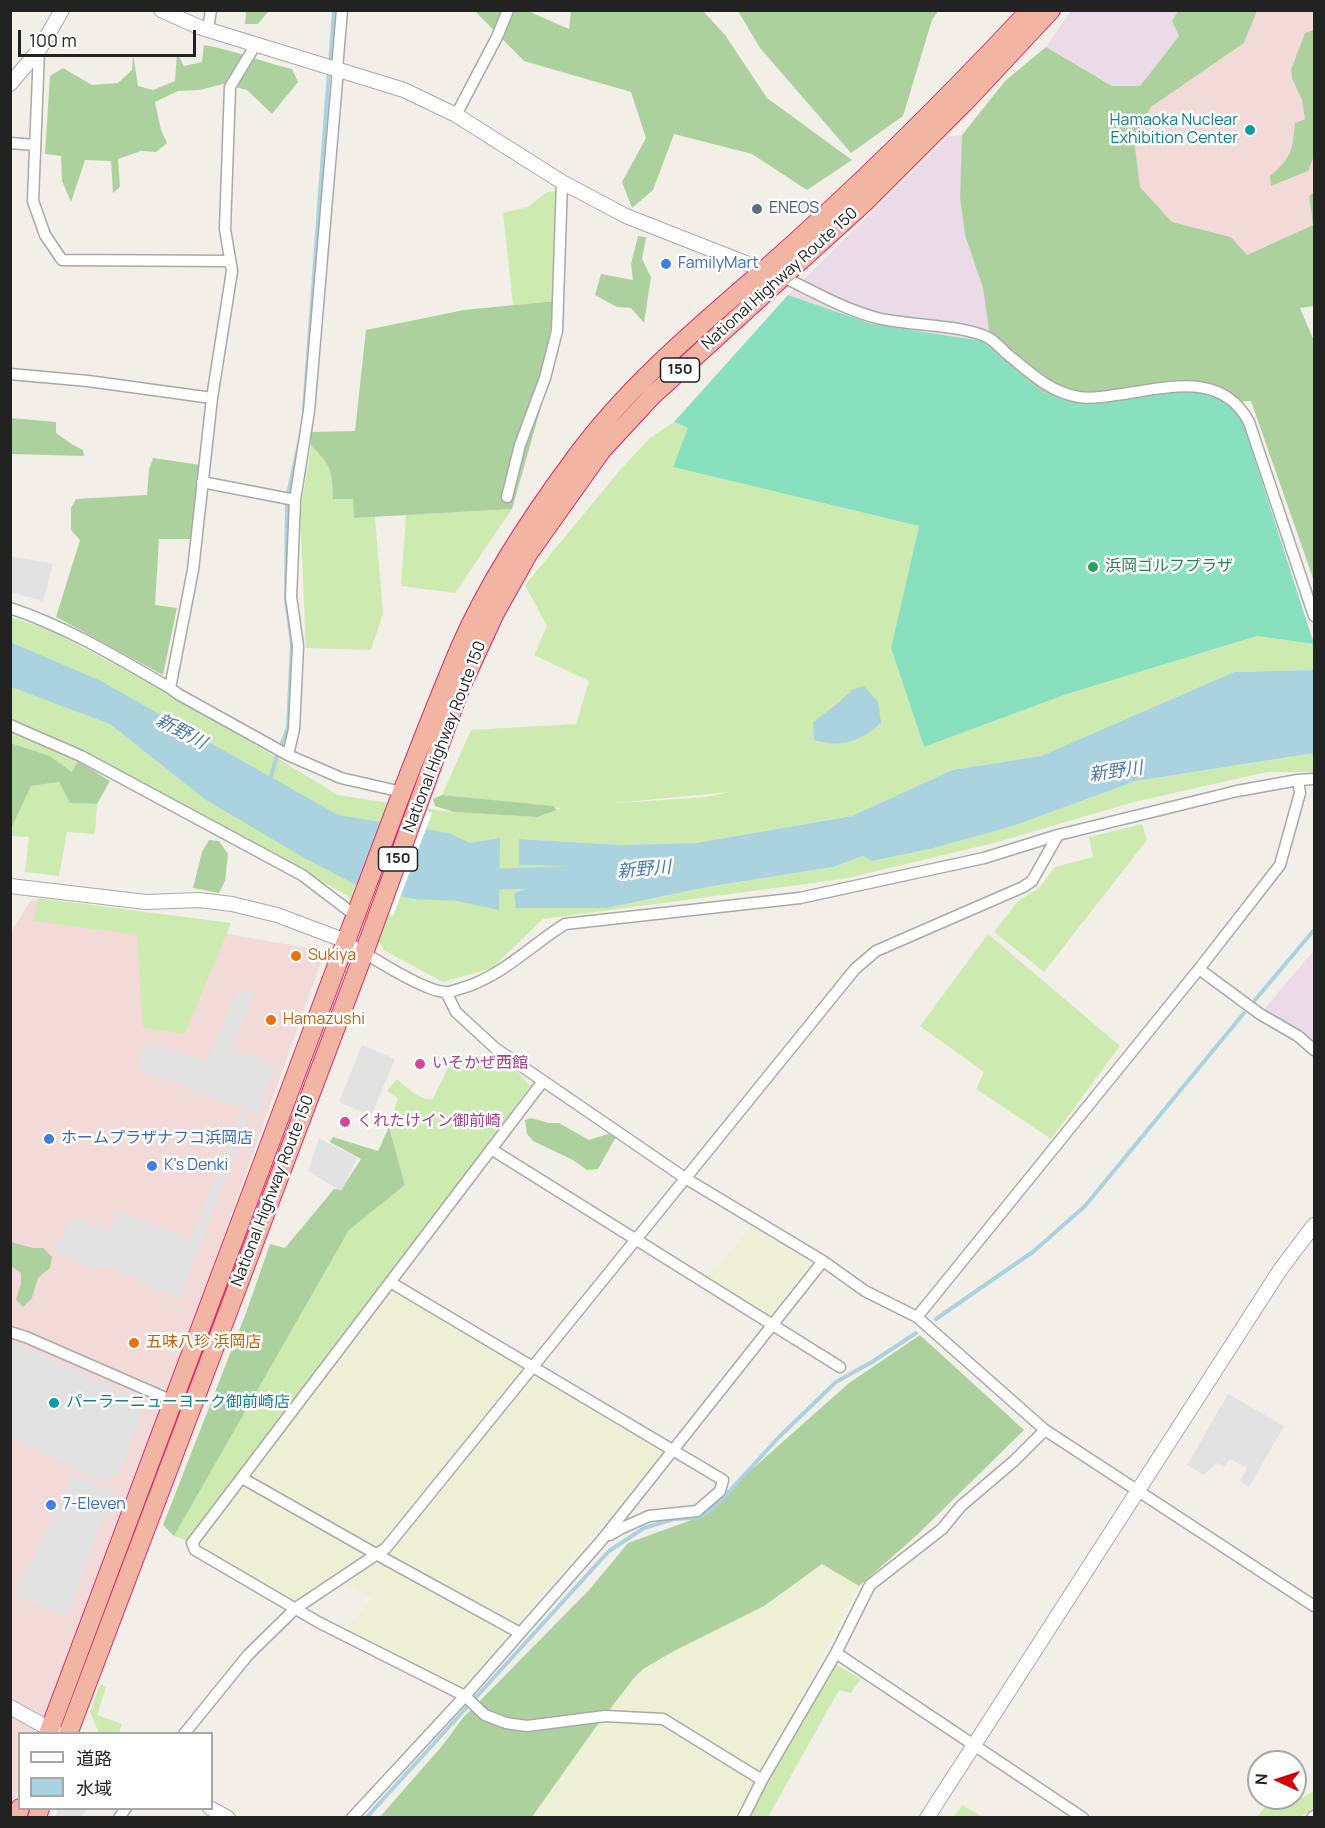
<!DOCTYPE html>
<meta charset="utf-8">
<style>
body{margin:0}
#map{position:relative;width:1325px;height:1828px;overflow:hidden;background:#f2efe9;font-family:Manrope,"Noto Sans JP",sans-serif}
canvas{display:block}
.frame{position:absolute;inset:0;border:12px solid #222;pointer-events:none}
.legend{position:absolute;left:18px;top:1732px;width:195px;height:78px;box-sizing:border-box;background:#fff;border:2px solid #a7a7a7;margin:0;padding:8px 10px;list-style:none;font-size:18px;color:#222}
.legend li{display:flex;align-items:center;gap:12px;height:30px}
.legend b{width:30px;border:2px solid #a7a7a7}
.north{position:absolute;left:1247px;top:1750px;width:60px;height:60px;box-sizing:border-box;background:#fff;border:2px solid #a7a7a7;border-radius:50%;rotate:273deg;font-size:16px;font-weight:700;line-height:24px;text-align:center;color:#222}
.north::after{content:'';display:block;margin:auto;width:21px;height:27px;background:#d40000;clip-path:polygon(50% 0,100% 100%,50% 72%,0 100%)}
.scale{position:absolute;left:18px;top:30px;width:178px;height:27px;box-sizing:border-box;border:3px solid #222;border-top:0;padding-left:8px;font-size:18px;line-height:21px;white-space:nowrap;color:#222;-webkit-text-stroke:4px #fff;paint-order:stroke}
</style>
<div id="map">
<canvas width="1325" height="1828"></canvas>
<div class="frame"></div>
<ul class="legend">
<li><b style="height:8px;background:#fff"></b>道路</li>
<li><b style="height:16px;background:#aad3df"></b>水域</li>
</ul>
<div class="north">N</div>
<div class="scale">100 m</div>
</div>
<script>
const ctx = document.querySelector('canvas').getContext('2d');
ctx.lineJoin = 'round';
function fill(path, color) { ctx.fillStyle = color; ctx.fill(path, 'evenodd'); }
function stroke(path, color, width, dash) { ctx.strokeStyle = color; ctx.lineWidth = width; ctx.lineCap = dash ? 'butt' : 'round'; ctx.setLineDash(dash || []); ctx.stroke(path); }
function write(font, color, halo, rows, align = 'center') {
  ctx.font = font + ' Manrope,"Noto Sans JP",sans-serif'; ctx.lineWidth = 5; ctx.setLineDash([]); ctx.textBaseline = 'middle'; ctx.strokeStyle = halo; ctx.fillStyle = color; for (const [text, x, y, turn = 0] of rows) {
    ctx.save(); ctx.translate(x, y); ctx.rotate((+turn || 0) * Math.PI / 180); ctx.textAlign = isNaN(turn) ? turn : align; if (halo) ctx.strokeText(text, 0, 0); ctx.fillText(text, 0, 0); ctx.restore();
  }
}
const commercial = new Path2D(`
 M1257 11H1314V192L1309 196 1313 225 1247 255 1231 237 1172 222 1140 187 1134 139 1151 107 1244 43Z
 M31 900 325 951 173 1379 40 1733 20 1734 19 1787 11 1811V932Z`);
const industrial = new Path2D(`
 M1071 11H1178L1172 21 1179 36 1140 86H1112L1046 47Z
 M962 135 960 198 965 235 983 288 989 331 982 341 872 324 788 295 949 136Z
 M1314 950V1050L1260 1014Z`);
const farmland = new Path2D(`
 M752 1226 811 1264 770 1317 708 1277Z
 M392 1289 665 1451 462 1689 347 1629 372 1598 345 1584 309 1609 198 1544Z
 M822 1564 859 1586 742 1812 719 1818H532L593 1731 634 1678 643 1669 674 1651 764 1606Z`);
const grass = new Path2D(`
 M558 191 555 301 513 305 503 213 528 207 547 192Z
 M674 422 688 428 673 467 919 526 891 648 924 747 1067 694 1257 636 1314 644V670L1234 672 1041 756 952 770 852 816 696 843 622 845 520 839 519 865 595 867 514 893 607 908 707 887 833 867 863 856 872 861 930 849 1013 826 1136 781 1314 753V772H1267L1134 802 994 843 843 879 543 919 492 968 443 982 385 951 347 895 269 854 79 761 73 772 50 756 11 743 10 617 50 630 180 699 338 795 443 811 537 817 562 808 442 795 471 730 576 724 589 681 534 655 547 626 525 585 621 469 650 438ZM730 792 706 797 604 804Z
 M311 446C332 466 332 471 333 499H354V518L375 517 383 614 371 650 306 648 300 513Z
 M512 509 455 593 401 586 406 515Z
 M59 782 70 803 97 804 95 834 67 832 59 876 25 872 29 837 11 836V829L31 786Z
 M1142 824 1147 840 1044 972 994 932 1018 901 1039 888 1055 867 1093 857 1089 837Z
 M38 898 231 923 185 1034 143 1028 137 935 33 921Z
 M988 934 1120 1046 1051 1139 976 1089 984 1072 920 1026Z
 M492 1055 515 1069 530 1086 192 1543 174 1536 349 1230 405 1185 389 1127 398 1098 387 1091 397 1079C406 1087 420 1101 433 1099L450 1064C458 1063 463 1061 471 1058 477 1056 484 1058 492 1055Z
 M833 1663 861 1679 851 1693 839 1690 768 1817 745 1818Z
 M100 1684 106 1687 97 1715 122 1724 119 1733H99L90 1712Z
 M1314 1791V1809L1300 1817H1257L1272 1798H1278L1288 1806Z
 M962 1805 983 1817H954Z`);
const forest = new Path2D(`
 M246 11V10L269 11 258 24H245Z
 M475 11H528L569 29 571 11H703L725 35 767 98 852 160 807 190 752 154 674 134 653 190 632 208 622 182 646 138 631 92 524 61Z
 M738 11H938L932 20 903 116 851 153 760 48Z
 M1178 11H1257L1244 43 1151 107 1134 139 1140 187 1172 222 1231 237 1247 255 1313 225 1309 196 1314 192V306L1300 308 1314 341V581L1251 401 1228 402 1193 391 1072 401 1042 392 982 341 989 331 983 288 965 235 960 198 962 135 1005 81 1046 47 1112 86H1140L1179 36 1172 21Z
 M1314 30V156L1308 171 1271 186 1270 176C1291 159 1293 149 1295 123L1305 119 1302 100 1292 78 1291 70 1305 33Z
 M204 45C235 50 262 62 292 69L298 82 272 114 247 90 223 84 200 90 178 91 155 102 161 130 167 143 156 152 141 151 118 159 120 187 113 193 111 161 85 160 71 202 62 181 61 156 45 154 50 76 63 68 92 85 118 83 132 70 133 53 138 86 153 90 175 81 177 53 184 66 202 62Z
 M638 236 646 237 642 259 651 277 644 323 631 308 617 307 595 295 601 274 633 280 631 264Z
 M555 301 541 388V407L512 509 354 518 353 499H333C332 471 332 466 311 446V432L355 431 366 330 464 310Z
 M11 418 56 422V433L73 445 83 450 84 456 11 454Z
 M153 458 201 465 191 539H159L155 605 177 608 163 675 56 617 80 540 71 530V508L76 499 147 495 149 469Z
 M11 743 50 756 72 772 78 761 110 781 97 804 70 803 59 782 31 786 11 829Z
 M442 795 553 806 557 810 537 817 454 812 435 806 433 799Z
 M209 840 219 841 228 854 225 881 219 893 193 888 202 852Z
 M531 1118 549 1123H559L589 1140 608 1134 616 1137 598 1169 587 1170 573 1160 533 1141 527 1134 525 1120Z
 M389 1127 405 1185 349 1230 174 1536 163 1525 246 1313 270 1244 285 1248 334 1189 341 1190 361 1159 330 1142 333 1137 378 1151Z
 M11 1242 33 1248H43L52 1257 50 1268 38 1278 32 1298 23 1307 16 1300 21 1284V1273L11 1266Z
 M920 1335 1024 1430 917 1535 859 1586 822 1564 764 1606 674 1651 643 1669 634 1678 593 1731 532 1817 379 1818 442 1746 462 1719 589 1590 628 1543 697 1518 849 1383Z`);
const pitch = new Path2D(`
 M788 295 872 324 982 341 1042 392 1072 401 1193 391 1228 402 1240 413 1314 644 1257 636 1067 694 924 747 891 648 919 526 673 467 688 428 674 422Z`);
const parking = new Path2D(`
 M11 556 53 564 43 601 11 592Z
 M238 989 254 993 232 1050 276 1065 258 1114 137 1070 145 1042 207 1061Z
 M362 1045 395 1059 371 1116 339 1102Z
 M240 1114 248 1117 180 1300 114 1269 90 1267 54 1251 72 1217 109 1232 118 1211 191 1239Z
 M319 1138 357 1158 341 1191 308 1171Z
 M13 1342 134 1397 141 1414 120 1472 101 1480 11 1438 10 1348Z
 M1228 1394 1284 1426 1249 1487 1240 1481 1247 1468 1230 1459 1224 1467 1217 1463 1204 1475 1187 1465Z
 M73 1475 113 1491 67 1616 14 1595Z
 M58 1809V1808L88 1809 81 1817H55Z`);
const water = new Path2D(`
 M10 642 99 680 338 815 449 833 470 843 500 838 499 910 457 901 414 899 362 888 308 860 206 800 110 724 11 687Z
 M1314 670V753L1136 781 1013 826 930 849 872 861 863 856 833 867 707 887 607 908H516L514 893 593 867 519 865V839L622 845 696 843 852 816 952 770 1041 756 1234 672Z
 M864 686 878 702 881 723C859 742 842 748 814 740L813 722 837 704 852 690Z`);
const pier = new Path2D(`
 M408 804 432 813 393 916 369 907Z`);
const stream = new Path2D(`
 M330 64 334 10
 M304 411 329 71
 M270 780 277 756 288 728 292 643 286 599 287 499 300 439
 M1255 1000 1314 930
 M936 1319 1034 1251 1085 1206 1244 1013
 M366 1818 609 1551 644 1528 674 1519 697 1518 714 1508 779 1437 836 1382 872 1362 916 1333`);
const river = new Path2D(`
 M470 880 592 876`);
const minor = new Path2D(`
 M208 29 211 10
 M39 50 33 201 45 235 62 260 230 261
 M337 69 342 10
 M456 115 497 37 508 10
 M10 143 35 145
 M781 276C813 291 843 309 877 318 910 326 961 324 989 338 995 342 1001 348 1006 353 1028 371 1049 392 1079 397 1090 399 1103 397 1115 395 1164 389 1221 369 1249 422L1314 616
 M10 374 88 381 212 398 193 570 170 688
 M212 398 232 271 225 229 230 87 256 44
 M202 482 295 500 309 411 338 69
 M507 497 520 445 545 378 557 331 562 182
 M10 608C67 627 118 658 170 688L178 694 288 755 341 778 402 792
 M10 725 81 756 302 875 356 916
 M288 755 294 729 298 646 291 597 295 500
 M346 941C366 954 424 991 445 992 449 993 455 990 459 989 500 978 530 946 565 924L800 898 984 858 1058 835 1237 791 1298 780 1314 779
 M1199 969 1260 1014 1298 1036 1314 1050
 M446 992 456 1012 495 1048 685 1178 823 1261 865 1291 917 1317 1045 1430 1314 1606
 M543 1081 192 1543 195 1550 318 1622 465 1696 485 1715 506 1723 527 1726 605 1716 663 1719 762 1780
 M491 1149 840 1367
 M390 1282 723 1480 720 1491 697 1511 649 1516 622 1528 610 1535
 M917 1317 1199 969 1280 865 1300 793 1298 780
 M10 1332 26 1337 191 1409
 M242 1478 376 1554 520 1633
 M836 1653 1083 1818
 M184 1734 248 1655 296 1608 386 1548 855 969 876 951 1023 887 1032 881 1058 835
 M119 1818 126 1808
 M352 1818 465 1696 601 1541 823 1261
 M743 1818 762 1780 836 1653 870 1585 942 1529 961 1506 1014 1461 1045 1430
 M1312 1818 1314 1816`);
const tertiary = new Path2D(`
 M161 10 199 27 404 90 456 115 562 182 626 216 771 273
 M10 84 39 50 62 10
 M10 886 146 902 199 900 232 904 277 915 346 941
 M10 1707 57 1733
 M210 1808 228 1818
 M927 1818 1280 1270 1314 1225`);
const trunk = new Path2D(`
 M48 1734 402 792C421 743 440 694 461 645 490 579 532 516 575 458 628 386 696 329 763 271 856 189 945 101 1030 10
 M68 1734 364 953 460 689 495 613 528 554 602 450 653 395 866 201 968 99 1051 10
 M17 1818 20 1808
 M37 1818 40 1808`);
const markers = [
 [1250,130,6,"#0f9aa8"],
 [757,209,6,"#5c6f8a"],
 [666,264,6,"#3f7fe0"],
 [1093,567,6,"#2e9e5b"],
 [296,956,6,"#e8710a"],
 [271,1020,6,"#e8710a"],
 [420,1064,6,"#d1479c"],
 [345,1122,6,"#d1479c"],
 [49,1139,6,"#3f7fe0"],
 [152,1166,6,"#3f7fe0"],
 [134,1343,6,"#e8710a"],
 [54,1403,6,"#0f9aa8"],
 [51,1505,6,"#3f7fe0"]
];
const shields = [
 [680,370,39],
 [398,859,39]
];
const shieldNames = [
 ["150",680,370],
 ["150",398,859]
];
const cultureNames = [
 ["Hamaoka Nuclear",1238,121],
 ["Exhibition Center",1238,139],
 ["パーラーニューヨーク御前崎店",66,1403,"left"]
];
const serviceNames = [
 ["ENEOS",769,209]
];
const shopNames = [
 ["FamilyMart",678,264],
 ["ホームプラザナフコ浜岡店",61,1139],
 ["K's Denki",164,1166],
 ["7-Eleven",63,1505]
];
const streetNames = [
 ["National Highway Route 150",780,279,-42],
 ["National Highway Route 150",445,737,-69],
 ["National Highway Route 150",273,1191,-69]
];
const leisureNames = [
 ["浜岡ゴルフプラザ",1105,567]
];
const foodNames = [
 ["Sukiya",308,956],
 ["Hamazushi",283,1020],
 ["五味八珍 浜岡店",146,1343]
];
const hotelNames = [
 ["いそかぜ西館",432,1064],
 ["くれたけイン御前崎",357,1122]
];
const waterNames = [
 ["新野川",181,732,28],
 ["新野川",1116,772,-8],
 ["新野川",644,870,-5]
];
fill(commercial, '#f2dad9');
fill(industrial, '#ebdbe8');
fill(farmland, '#eef0d5');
fill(grass, '#cdebb0');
fill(forest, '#add19e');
fill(pitch, '#88e0be');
fill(parking, '#e2e2e2');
fill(water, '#aad3df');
fill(pier, '#fff');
stroke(stream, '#aad3df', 4);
stroke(river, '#aad3df', 21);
stroke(minor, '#a9a9a9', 13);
stroke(tertiary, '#a9a9a9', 16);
stroke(trunk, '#dc2a67', 20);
stroke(minor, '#fff', 10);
stroke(tertiary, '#fff', 14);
stroke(trunk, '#f2b4a3', 18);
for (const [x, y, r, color] of markers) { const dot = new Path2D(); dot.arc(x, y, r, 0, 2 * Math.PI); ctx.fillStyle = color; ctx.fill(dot); stroke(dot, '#fff', 2); }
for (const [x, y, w] of shields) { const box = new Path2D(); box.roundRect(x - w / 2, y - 12, w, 24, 4.5); ctx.fillStyle = '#fff'; ctx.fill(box); stroke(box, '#222', 1.5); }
write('bold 15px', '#222', null, shieldNames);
write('16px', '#0d838f', '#fff', cultureNames, 'right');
write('16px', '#4e5e75', '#fff', serviceNames, 'left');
write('16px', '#366cbe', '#fff', shopNames, 'left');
write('16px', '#222', '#fff', streetNames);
write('16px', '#27864d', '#fff', leisureNames, 'left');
write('16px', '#c56008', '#fff', foodNames, 'left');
write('16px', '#b23c85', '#fff', hotelNames, 'left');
write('italic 18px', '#4a7aab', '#fff', waterNames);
</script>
